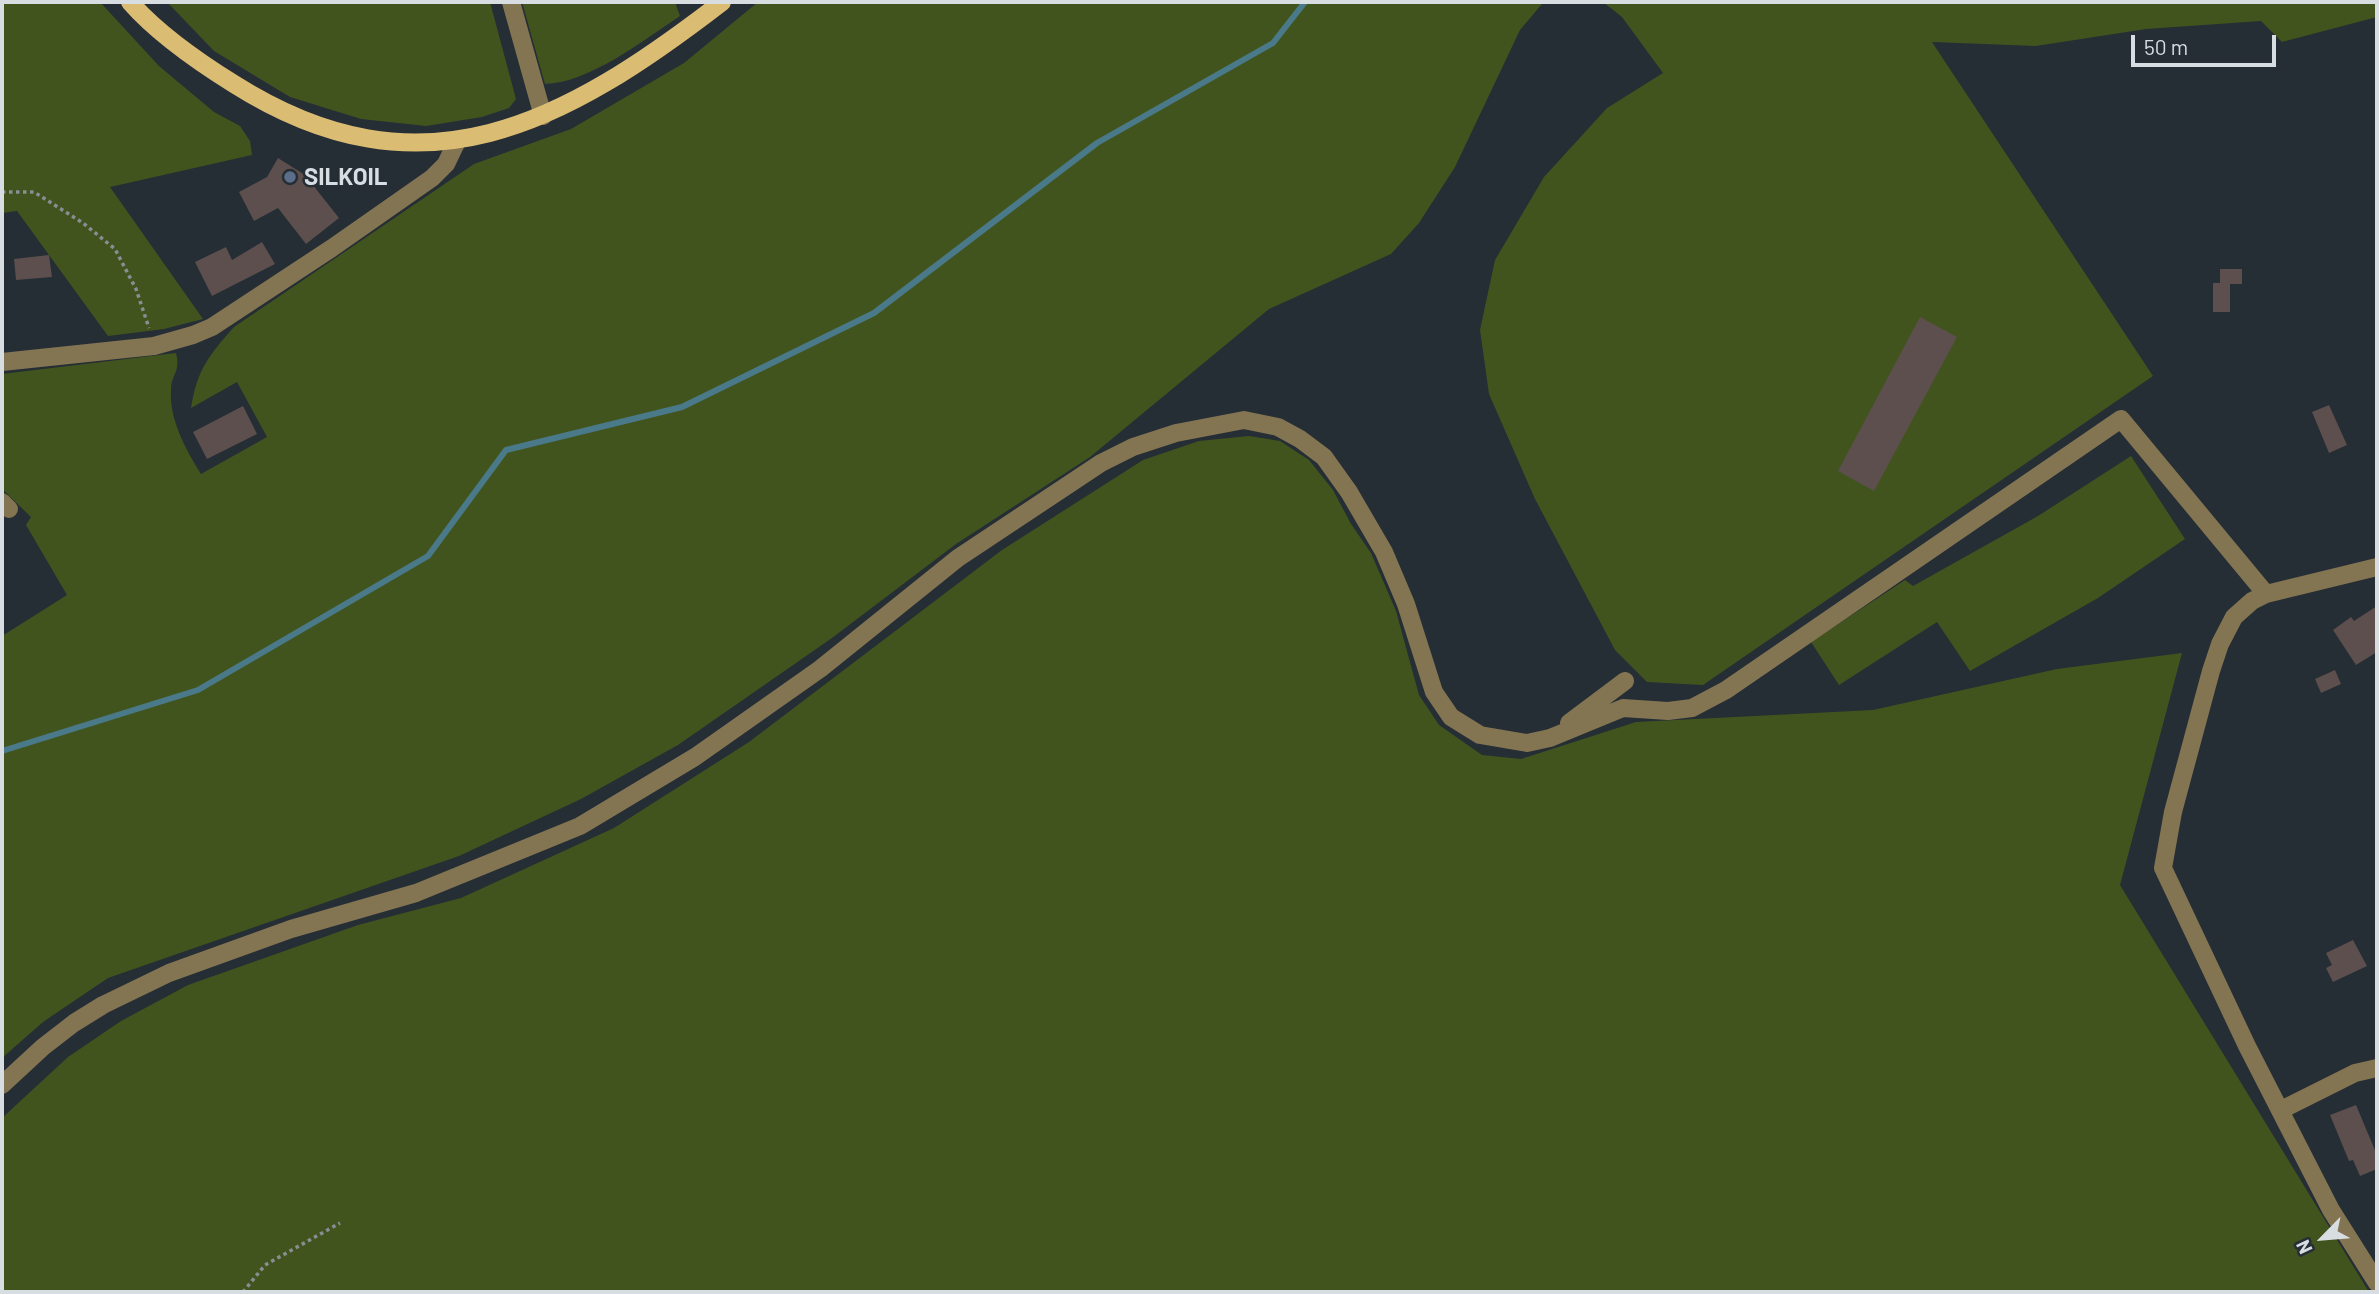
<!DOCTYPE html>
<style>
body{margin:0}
#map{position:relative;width:2379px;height:1294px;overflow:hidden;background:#252d35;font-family:Barlow,sans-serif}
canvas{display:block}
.frame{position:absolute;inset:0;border:4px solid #d8dde2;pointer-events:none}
.north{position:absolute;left:2288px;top:1203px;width:70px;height:70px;-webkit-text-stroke:5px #252d35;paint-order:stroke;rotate:245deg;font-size:19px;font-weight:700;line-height:28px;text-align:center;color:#d8dde2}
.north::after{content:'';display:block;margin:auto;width:24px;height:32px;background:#d8dde2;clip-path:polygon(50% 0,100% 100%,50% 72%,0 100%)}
.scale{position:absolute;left:2131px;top:35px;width:145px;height:32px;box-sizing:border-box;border:4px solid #d8dde2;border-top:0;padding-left:9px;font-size:21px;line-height:24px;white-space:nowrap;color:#d8dde2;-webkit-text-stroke:5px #252d35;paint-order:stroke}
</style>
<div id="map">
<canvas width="2379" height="1294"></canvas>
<div class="frame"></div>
<div class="north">N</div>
<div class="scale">50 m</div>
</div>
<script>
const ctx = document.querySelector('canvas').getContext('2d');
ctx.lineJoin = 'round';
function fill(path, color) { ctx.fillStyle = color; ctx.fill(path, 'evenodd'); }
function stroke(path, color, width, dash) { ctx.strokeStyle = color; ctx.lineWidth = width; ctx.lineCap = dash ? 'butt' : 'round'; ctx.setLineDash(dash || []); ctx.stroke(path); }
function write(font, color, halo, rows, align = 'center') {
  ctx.font = font + ' Barlow,sans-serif'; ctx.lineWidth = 5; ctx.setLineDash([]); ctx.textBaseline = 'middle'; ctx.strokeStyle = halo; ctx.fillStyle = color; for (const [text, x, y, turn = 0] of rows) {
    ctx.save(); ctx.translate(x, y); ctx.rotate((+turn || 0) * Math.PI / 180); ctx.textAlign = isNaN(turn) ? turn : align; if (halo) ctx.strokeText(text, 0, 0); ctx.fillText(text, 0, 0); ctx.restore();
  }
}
const green = new Path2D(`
 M2 2H100L159 66 214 112 240 126 250 141 252 155 110 187 203 319 164 329 108 336 17 211 2 213Z
 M167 2H490L516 99 509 108 482 117 426 126 361 119 290 97 214 51Z
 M522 2H675L680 16C644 40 589 83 545 84Z
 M758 2H1549L1542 4 1520 30 1455 167 1419 223 1391 254 1269 309 1090 457 956 544 832 638 678 745 581 799 459 856 108 978 43 1022 2 1058V636L67 595 26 525 31 517 2 489V374L176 353C181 373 171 374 171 390 169 419 186 450 201 474L267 437 237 382 191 408C197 370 209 355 234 327L474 164 571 129 684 63Z
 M1603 2H2377V17L2282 42 2261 21 2146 29 2036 46 1932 42 2153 376 1703 685 1647 682 1615 650 1535 499 1489 394 1480 330 1495 260 1544 177 1607 108 1663 73 1622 17Z
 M1249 436 1280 441 1309 460 1333 490 1351 524 1371 553 1396 611 1419 695 1439 725 1482 755 1521 759 1636 722 1873 710 2057 669 2182 653 2120 885 2369 1292H2V1118L68 1057 121 1021 188 985 358 925 461 898 614 828 749 742 1002 550 1143 460 1199 441Z
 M2131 456 2185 539 2098 598 1970 671 1937 622 1839 685 1811 642 1905 580 1913 586 2038 516Z`);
const stream = new Path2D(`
 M2 751 198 690 428 556 506 450 682 407 874 313 1097 143 1273 43 1305 2`);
const building = new Path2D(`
 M278 158 305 175 339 218 306 244 278 208 254 221 239 192 267 177Z
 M262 242 275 264 212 296 195 262 226 247 232 260Z
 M49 255 52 277 16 280 14 259Z
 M2220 269H2242V284H2230V312H2213V283H2220Z
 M1920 317 1957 337 1874 491 1838 471Z
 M2329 405 2347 445 2329 453 2312 412Z
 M243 406 257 434 207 459 193 432Z
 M2377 606V652L2356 665 2333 630 2351 617 2354 621Z
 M2335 670 2341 684 2321 693 2315 679Z
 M2353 940 2367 966 2333 982 2326 968 2332 965 2326 953Z
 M2356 1105 2377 1155V1169L2360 1176 2353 1160 2349 1161 2330 1115Z`);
const path = new Path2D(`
 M2 192H34L83 223 115 249 136 289 149 328
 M243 1292 265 1265 340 1223`);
const minor = new Path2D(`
 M511 2 543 116
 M2 362 154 346 193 335 212 327 332 248 432 178 446 164 457 141
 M2 502 9 509
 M2377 567 2266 594 2252 601 2234 617 2220 644 2211 671 2173 812 2163 868 2247 1046 2331 1210 2377 1283
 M1569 723 1625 681
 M2 1085 43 1047 74 1023 103 1005 169 973 291 929 416 893 580 826 695 757 820 669 958 558 1101 463 1133 447 1176 433 1244 420 1278 427 1300 439 1324 457 1349 492 1384 552 1406 604 1434 692 1451 717 1480 735 1527 743 1550 738 1623 708 1668 711 1692 708 1726 690 2121 419 2266 594
 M2281 1110 2355 1073 2377 1068`);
const major = new Path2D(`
 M130 2C158 34 197 61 234 84 422 203 565 123 722 2`);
const markers = [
 [290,177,7,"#5c6f8a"]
];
const poiNames = [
 ["SILKOIL",304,177]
];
fill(green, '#42541e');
stroke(stream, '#4a7a89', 6);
fill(building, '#5c4f4d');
stroke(path, '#878e94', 3.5, [3.5, 3.5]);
stroke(minor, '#837452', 18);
stroke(major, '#dbbc73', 18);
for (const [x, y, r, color] of markers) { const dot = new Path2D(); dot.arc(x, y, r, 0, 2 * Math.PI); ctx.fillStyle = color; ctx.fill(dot); stroke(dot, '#252d35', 2.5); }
write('bold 24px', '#d8dde2', '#252d35', poiNames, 'left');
</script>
